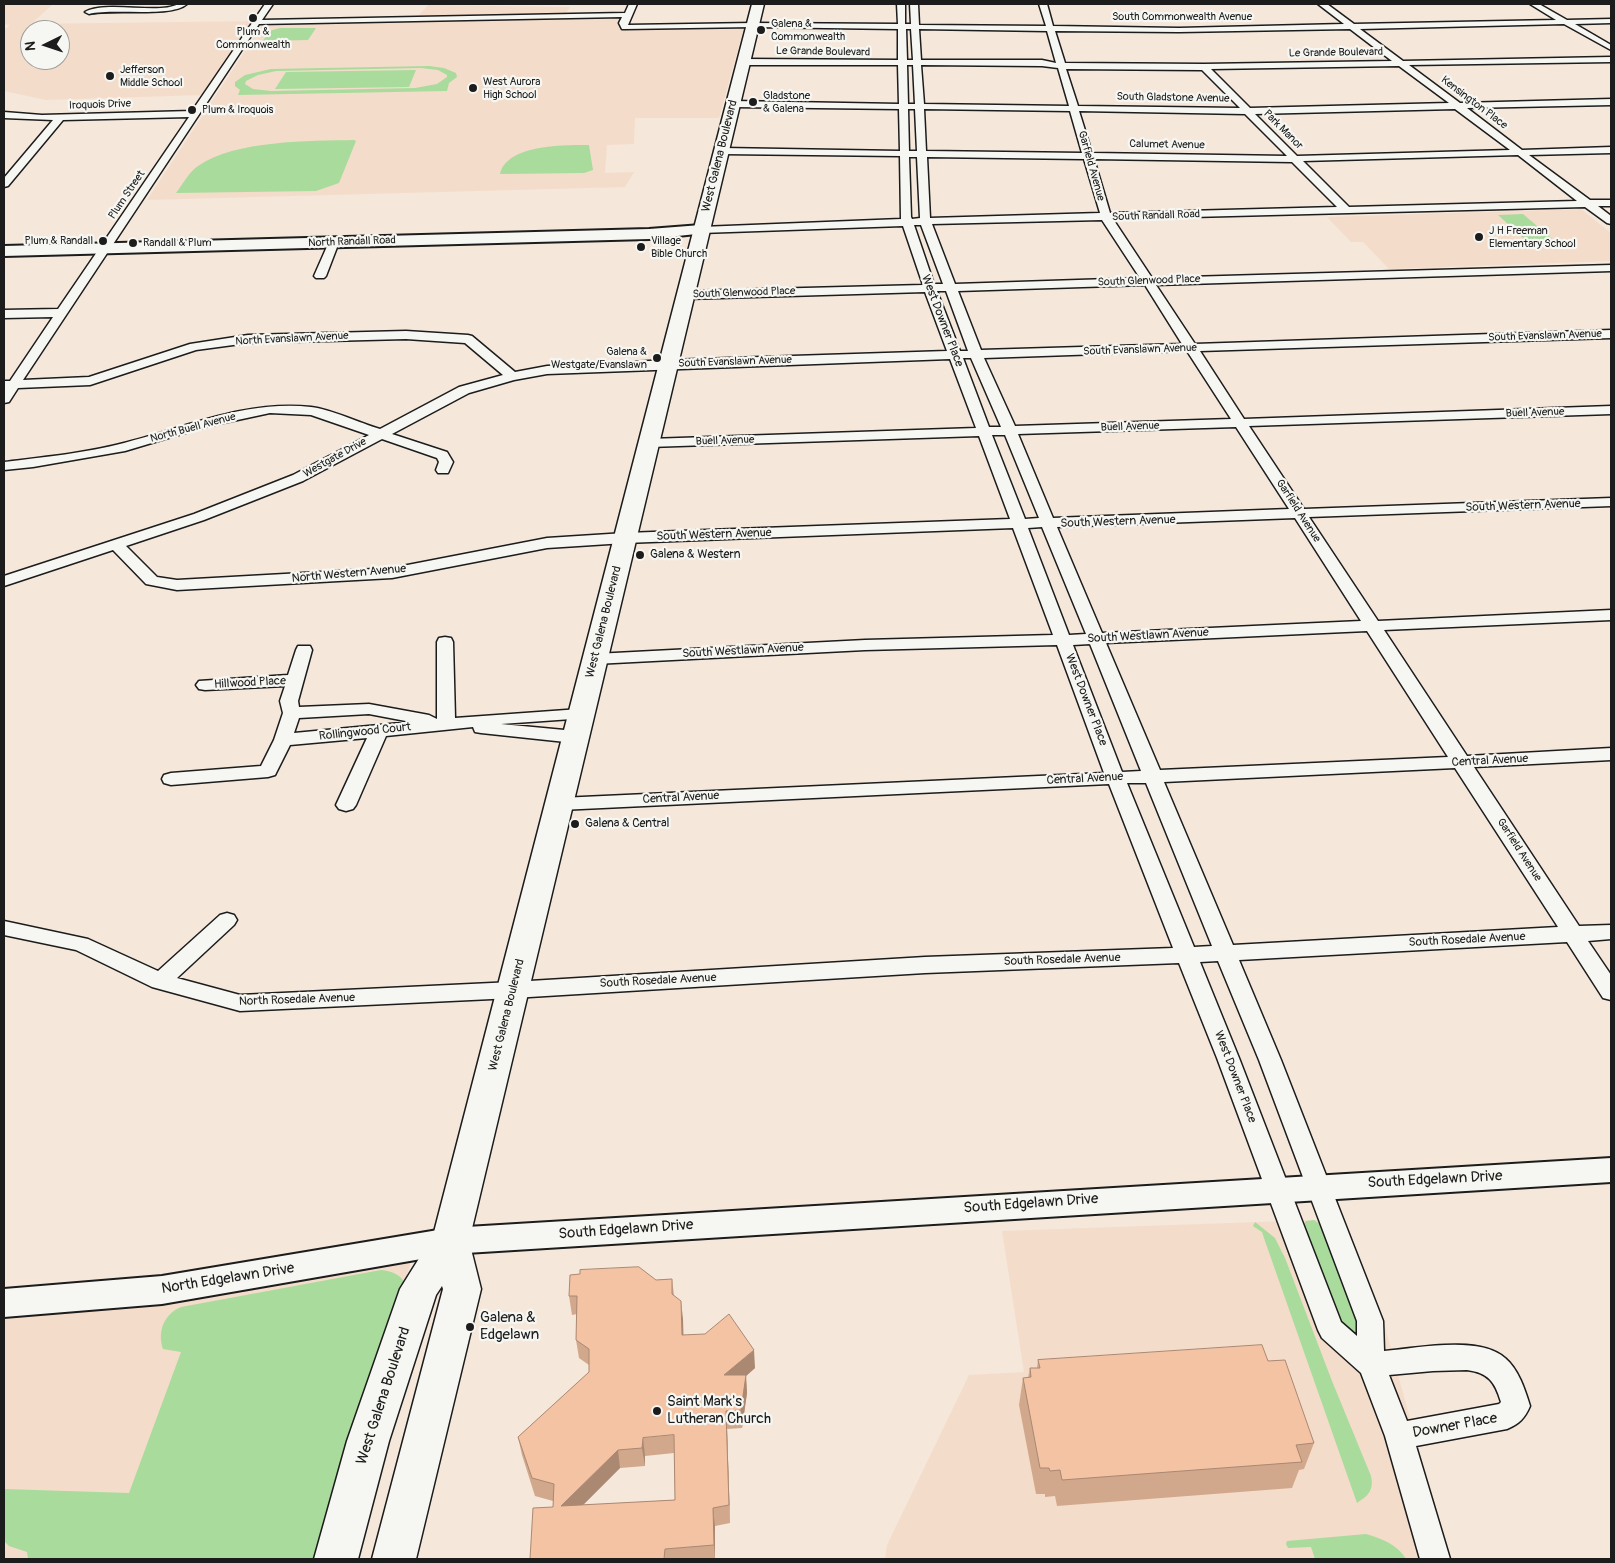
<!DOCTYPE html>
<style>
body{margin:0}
#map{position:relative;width:1615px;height:1563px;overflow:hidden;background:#f5e7da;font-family:Pangolin,sans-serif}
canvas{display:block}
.frame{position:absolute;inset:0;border:5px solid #1c1c1c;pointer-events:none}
.north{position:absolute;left:20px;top:20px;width:50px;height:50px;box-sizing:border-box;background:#f6f6f2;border:1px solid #9f9f9c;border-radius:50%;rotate:266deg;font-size:14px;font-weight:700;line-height:20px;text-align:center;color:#1c1c1c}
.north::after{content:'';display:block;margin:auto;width:18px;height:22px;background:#1c1c1c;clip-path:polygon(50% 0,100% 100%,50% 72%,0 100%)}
</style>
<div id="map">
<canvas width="1615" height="1563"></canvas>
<div class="frame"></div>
<div class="north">N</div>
</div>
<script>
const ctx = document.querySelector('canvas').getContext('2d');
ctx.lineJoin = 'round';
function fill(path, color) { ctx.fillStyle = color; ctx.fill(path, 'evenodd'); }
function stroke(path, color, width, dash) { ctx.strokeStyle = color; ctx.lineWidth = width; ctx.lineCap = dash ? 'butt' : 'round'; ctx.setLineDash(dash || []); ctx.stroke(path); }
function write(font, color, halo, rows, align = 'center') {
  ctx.font = font + ' Pangolin,sans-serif'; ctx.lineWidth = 4.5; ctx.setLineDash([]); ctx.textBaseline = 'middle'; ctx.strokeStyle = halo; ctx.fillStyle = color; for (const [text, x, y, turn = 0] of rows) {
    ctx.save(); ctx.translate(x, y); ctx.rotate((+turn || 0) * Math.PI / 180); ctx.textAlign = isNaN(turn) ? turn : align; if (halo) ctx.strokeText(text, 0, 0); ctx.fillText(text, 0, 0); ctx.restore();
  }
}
const built = new Path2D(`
 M4 4H53L31 24 255 21 203 95 46 100 4 91V30L10 25 4 24ZM30 30H60V60H30Z
 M428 5 570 7 566 13 635 12 629 25 745 24 719 118H635L634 144 607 145 605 173 634 172 625 187 147 200 266 19 418 16Z
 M1581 209 1611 233V261L1389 269 1363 242H1351L1327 217Z
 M1344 1219 1383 1319 1448 1559H885L887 1545 969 1375 1024 1372 1002 1231Z
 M411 1260 330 1559H4V1312L182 1299Z`);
const green = new Path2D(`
 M280 28H316L308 40 263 41 269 31Z
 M429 66 444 68 456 73 457 77 449 83 447 91 238 95 240 90 235 86V82L245 75 271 69ZM421 68 438 70 447 75V77L437 84 415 88 271 91 253 89 245 84 246 81 258 75 276 71Z
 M416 70 409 87 275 89 286 72Z
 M354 140 356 141 339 183 316 191 176 193C183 184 189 172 198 166 235 140 310 141 354 140Z
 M589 145 593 170 584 173 500 174C507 144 565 145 589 145Z
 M1523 214 1557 243 1530 244 1498 215Z
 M1314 1220 1321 1225 1360 1326 1356 1333 1344 1331 1303 1225 1306 1221Z
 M1255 1222 1275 1238 1285 1258 1332 1381 1371 1476C1374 1490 1369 1495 1357 1503L1265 1241 1262 1232 1253 1226Z
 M381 1270C393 1271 402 1275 407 1287L318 1559H28L27 1552 9 1546 4 1541V1489L129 1493 181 1352 163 1349C157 1332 164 1314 181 1307Z
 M1366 1534C1381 1538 1398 1545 1406 1559H1315L1311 1547 1288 1548 1286 1544 1287 1541Z`);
const minor = new Path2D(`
 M178 4H187C172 18 113 8 89 14L85 12C106 0 160 15 178 4Z
 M265 4H273L262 20 625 13 629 4H637L628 25 753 23 898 24 897 4H905V24H911L910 4H918L919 25 1046 26 1039 4H1047L1053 26 1179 28 1344 24 1318 4H1327L1354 24 1556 20 1530 4H1539L1567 20 1611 19V23L1575 24 1611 45V50L1564 24 1360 29 1403 61 1611 57V62L1409 65 1460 103 1611 99V105L1467 108 1522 150 1611 147V153L1529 155 1590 200H1611V206H1598L1611 216V224L1607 223 1585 207 1113 219 1152 278 1611 265V271L1156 285 1195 344 1611 330V338L1200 351 1244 419 1611 406V414L1249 426 1304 509 1611 498V506L1309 517 1378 621 1611 610V620L1384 630 1467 756 1611 748V760L1474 767 1579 926 1611 925V939L1588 941 1611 975V1000L1603 998 1567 942 1239 960 1281 1060 1383 1321 1384 1351C1416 1348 1480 1335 1505 1358 1519 1370 1525 1390 1530 1406 1525 1418 1519 1424 1507 1429L1416 1446 1450 1559H1420L1385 1436 1361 1373 1322 1338 1318 1330 1217 1058 1179 963 925 973 513 998 240 1011 152 987 76 950 4 935V921L88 939 158 971 220 915 227 913 234 915 237 920 234 925 177 978 240 995 513 982 925 957 1173 948 1109 784 560 810 553 808 550 804 553 800 560 798 1104 773 1057 645 865 650 595 664 589 663 587 659 589 655 595 654 865 640 1053 635 1013 528 625 543 547 548 392 578 177 590 146 584 113 550 4 586V576L194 514 293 475 369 435 311 415 270 413 205 427 125 451 33 467 4 470V462C44 457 86 453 124 443 186 427 246 400 311 407 330 409 360 423 380 429L459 387 503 375 465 343 406 339 248 343 196 350 90 385 18 388 9 402 4 403V381H10L53 317 4 318V310L58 309 189 117 63 120 8 186 4 187V178L53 120 4 118V112L42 115 192 111ZM622 17 619 23 622 29H625L753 27 898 29V60L745 59 741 62 745 65H898L899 104 734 101 729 104 734 107 899 109 900 151 723 148 718 151 723 154 900 156 901 219 701 227 696 230 701 233 903 226 923 285 686 291 680 295 686 299 925 292 947 351 669 360 547 366 515 372 472 336 468 335 406 331 248 335 190 344 89 377 23 380 259 24ZM906 29H911L913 60H907ZM919 29 1047 31 1056 63 1042 60H921ZM1350 29 1392 61 1204 64 1065 63 1055 31 1179 32ZM907 65H913L915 104H908ZM921 65 1042 66 1058 68 1069 106 924 104ZM1399 66 1449 103 1250 108 1211 69ZM1066 69 1202 70 1240 108 1078 106ZM908 109H915L917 151H909ZM924 109 1070 111 1082 153 926 151ZM1455 109 1510 150 1297 156 1255 114ZM1079 111 1245 114 1287 156 1092 153ZM1518 155 1577 201 1349 207 1303 161ZM909 157H917L920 218 912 219 911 217ZM927 157 1084 159 1100 213 930 218ZM1094 159 1292 162 1337 207 1110 213ZM1102 220 1140 278 955 284 932 224ZM914 225H921L943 284H934ZM1145 285 1182 344 981 350 958 291ZM937 291H946L968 351H960ZM1187 351 1231 419 1015 426 984 358ZM963 358H971L1001 427H989ZM950 359 976 428 649 439 642 443 649 447 979 436 1010 519 625 533 547 538 392 568 177 580 157 577 126 546 204 520 303 481 382 439 437 458 439 462 436 470 438 473H448L453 462 447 452 392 434 469 393 514 380 547 374ZM1236 427 1289 509 1053 518 1018 434ZM992 435H1005L1039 518 1025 519ZM1295 518 1361 621 1102 633 1057 527ZM1042 527 1086 634 1069 635 1028 528ZM1367 631 1448 757 1160 770 1106 643ZM1090 644 1141 771 1122 772 1073 645ZM1455 768 1558 927 1233 945 1164 782ZM1127 783H1146L1212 946 1194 947ZM1218 961 1259 1060 1357 1321V1336L1341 1322 1239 1058 1200 962ZM1467 1370C1489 1373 1495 1382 1501 1402L1499 1404 1407 1421 1389 1375 1433 1371Z
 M334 239 339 242 326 276 324 278H316L314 276 329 242Z
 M445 637 451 638 453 642 455 718 580 709 586 710 589 714 586 718 501 724 575 731 581 733 584 737 581 741 575 743 481 733 475 732 473 727 386 736 356 805 353 809 346 811 339 809 336 805 367 738 290 745 275 775 268 777 171 785 164 783 162 779 164 775 171 773 261 766 274 740 283 713 280 701 285 686 205 690 199 689 196 685 199 681 288 675 296 650 298 646H310L312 650 298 701 299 707 369 704 429 715 437 719V642L439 638ZM369 714 411 722 294 733 299 718Z`);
const tertiary = new Path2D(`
 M1611 1158V1182L450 1254 162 1304 4 1317V1289L162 1276 450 1228Z`);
const secondary = new Path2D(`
 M701 225 706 227 709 230 706 233 649 239 4 256V246L649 229Z`);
const primary = new Path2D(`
 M752 4H764L469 1241 481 1289 416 1559H372L443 1289 442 1286 436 1295 389 1441 358 1559H314L347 1441 400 1289 433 1236Z`);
const wall = new Path2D(`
 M580 1274 656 1280 672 1279 674 1295 683 1319V1335L755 1368 746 1376 747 1393 742 1428 727 1429 730 1523 715 1526V1559H530L553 1507V1501L535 1496 522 1455 518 1437 589 1372V1365L579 1358 576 1340 577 1314 572 1315 569 1296ZM674 1453 675 1500 583 1505 620 1468 645 1466V1456Z
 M1038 1360 1268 1361 1314 1443 1304 1469 1299 1470 1292 1488 1057 1506 1055 1496 1045 1497V1494H1036L1019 1405 1023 1378H1028L1030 1368H1037Z`);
const shadedWall = new Path2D(`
 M681 1301 683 1319 684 1353 682 1335Z
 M754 1350 755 1368 746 1376 747 1393 742 1428 741 1410 724 1375Z
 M726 1411 727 1429 730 1523 729 1505Z
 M643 1438 645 1456V1466L642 1448Z
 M618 1450 620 1468 564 1524 561 1506Z
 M713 1508 715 1526V1559L714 1545Z`);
const building = new Path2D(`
 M639 1267 656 1280 672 1279V1294L681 1301 682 1335 705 1334 729 1314 754 1350 724 1375H746L741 1410 726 1411 729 1505 713 1508 714 1545 665 1549 664 1559H530L533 1508 553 1507 554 1484 532 1478 518 1437 589 1372V1349L576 1340 577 1296H569L570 1275 580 1274V1270ZM674 1435 675 1500 561 1506 618 1450 642 1448 643 1438Z
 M1262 1345 1268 1361 1285 1360 1314 1443 1296 1445 1302 1462 1062 1480 1060 1470 1050 1471 1049 1468H1040L1023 1378 1031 1377 1030 1368H1040L1038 1360Z`);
const markers = [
 [253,18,5,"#1c1c1c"],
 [761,30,5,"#1c1c1c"],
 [110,76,5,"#1c1c1c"],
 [473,88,5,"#1c1c1c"],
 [753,102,5,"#1c1c1c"],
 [192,110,5,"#1c1c1c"],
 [1479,237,5,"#1c1c1c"],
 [103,241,5,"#1c1c1c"],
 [133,243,5,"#1c1c1c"],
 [641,247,5,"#1c1c1c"],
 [657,358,5,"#1c1c1c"],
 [640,555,5,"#1c1c1c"],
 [575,824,5,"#1c1c1c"],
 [470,1327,5,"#1c1c1c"],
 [657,1411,5,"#1c1c1c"]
];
const farStreetnames = [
 ["South Commonwealth Avenue",1182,17],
 ["Le Grande Boulevard",823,52,1],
 ["Le Grande Boulevard",1336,53,-1],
 ["South Gladstone Avenue",1173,98,1],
 ["Kensington Place",1474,103,37],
 ["Iroquois Drive",100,105,-2],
 ["Park Manor",1283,130,45],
 ["Calumet Avenue",1167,145,1],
 ["Garfield Avenue",1091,166,74],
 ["Plum Street",127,195,-56],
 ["South Randall Road",1156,216,-2],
 ["North Randall Road",352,242,-2],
 ["South Glenwood Place",1149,281,-2],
 ["South Glenwood Place",744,293,-2],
 ["South Evanslawn Avenue",1545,336,-2],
 ["North Evanslawn Avenue",292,339,-3],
 ["South Evanslawn Avenue",1140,350,-2],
 ["South Evanslawn Avenue",735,362,-2],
 ["Buell Avenue",1535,413,-2],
 ["Buell Avenue",1130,427,-2],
 ["North Buell Avenue",193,428,-15],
 ["Buell Avenue",725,441,-2],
 ["Westgate Drive",335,458,-29],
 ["Garfield Avenue",1298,511,57],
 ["Garfield Avenue",1519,850,57]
];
const farPoinames = [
 ["Galena &",771,24],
 ["Commonwealth",771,37],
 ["Plum &",253,32,"center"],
 ["Commonwealth",253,45,"center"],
 ["Jefferson",120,70],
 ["Middle School",120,83],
 ["West Aurora",483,82],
 ["High School",483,95],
 ["Gladstone",763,96],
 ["& Galena",763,109],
 ["Plum & Iroquois",202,110],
 ["J H Freeman",1489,231],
 ["Elementary School",1489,244],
 ["Plum & Randall",93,241,"right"],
 ["Village",651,241],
 ["Bible Church",651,254],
 ["Randall & Plum",143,243],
 ["Galena &",647,352,"right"],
 ["Westgate/Evanslawn",647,365,"right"]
];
const streetNames = [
 ["West Galena Boulevard",720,156,-76],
 ["West Downer Place",942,321,69],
 ["South Western Avenue",1523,506,-2],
 ["South Western Avenue",1118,522,-2],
 ["South Western Avenue",714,535,-2],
 ["North Western Avenue",349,574,-5],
 ["West Galena Boulevard",604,622,-76],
 ["South Westlawn Avenue",1148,636,-3],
 ["South Westlawn Avenue",743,651,-3],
 ["Hillwood Place",250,683,-3],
 ["West Downer Place",1086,700,69],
 ["Rollingwood Court",365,732,-6],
 ["Central Avenue",1490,761,-3],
 ["Central Avenue",1085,779,-3],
 ["Central Avenue",681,798,-3],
 ["South Rosedale Avenue",1467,940,-3],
 ["South Rosedale Avenue",1062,960,-2],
 ["South Rosedale Avenue",658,981,-3],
 ["North Rosedale Avenue",297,1000,-2],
 ["West Galena Boulevard",507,1015,-76],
 ["West Downer Place",1235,1077,69]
];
const poiNames = [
 ["Galena & Western",650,555],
 ["Galena & Central",585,824]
];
const nearStreetnames = [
 ["South Edgelawn Drive",1435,1180,-3],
 ["South Edgelawn Drive",1031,1204,-4],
 ["South Edgelawn Drive",626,1230,-4],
 ["North Edgelawn Drive",228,1279,-9],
 ["West Galena Boulevard",384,1396,-72],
 ["Downer Place",1455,1426,-10]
];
const nearPoinames = [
 ["Galena &",480,1318],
 ["Edgelawn",480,1335],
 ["Saint Mark's",667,1402],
 ["Lutheran Church",667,1419]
];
fill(built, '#f4dcca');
fill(green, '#a9db9c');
stroke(minor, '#1c1c1c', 3);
stroke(tertiary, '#1c1c1c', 4);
stroke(secondary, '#1c1c1c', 4);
stroke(primary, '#1c1c1c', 3);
fill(minor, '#f6f6f2');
fill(tertiary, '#f6f6f2');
fill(secondary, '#f6f6f2');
fill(primary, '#f6f6f2');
fill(wall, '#d1a88c');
fill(shadedWall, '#aa8872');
fill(building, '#f3c3a3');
stroke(building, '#aa8872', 1);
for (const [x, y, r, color] of markers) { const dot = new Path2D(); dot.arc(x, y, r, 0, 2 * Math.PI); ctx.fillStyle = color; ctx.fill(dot); stroke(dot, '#f6f6f2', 2); }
write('11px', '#1c1c1c', '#f6f6f2', farStreetnames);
write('11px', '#1c1c1c', '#f6f6f2', farPoinames, 'left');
write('12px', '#1c1c1c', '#f6f6f2', streetNames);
write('12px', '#1c1c1c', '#f6f6f2', poiNames, 'left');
write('15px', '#1c1c1c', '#f6f6f2', nearStreetnames);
write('15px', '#1c1c1c', '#f6f6f2', nearPoinames, 'left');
</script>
